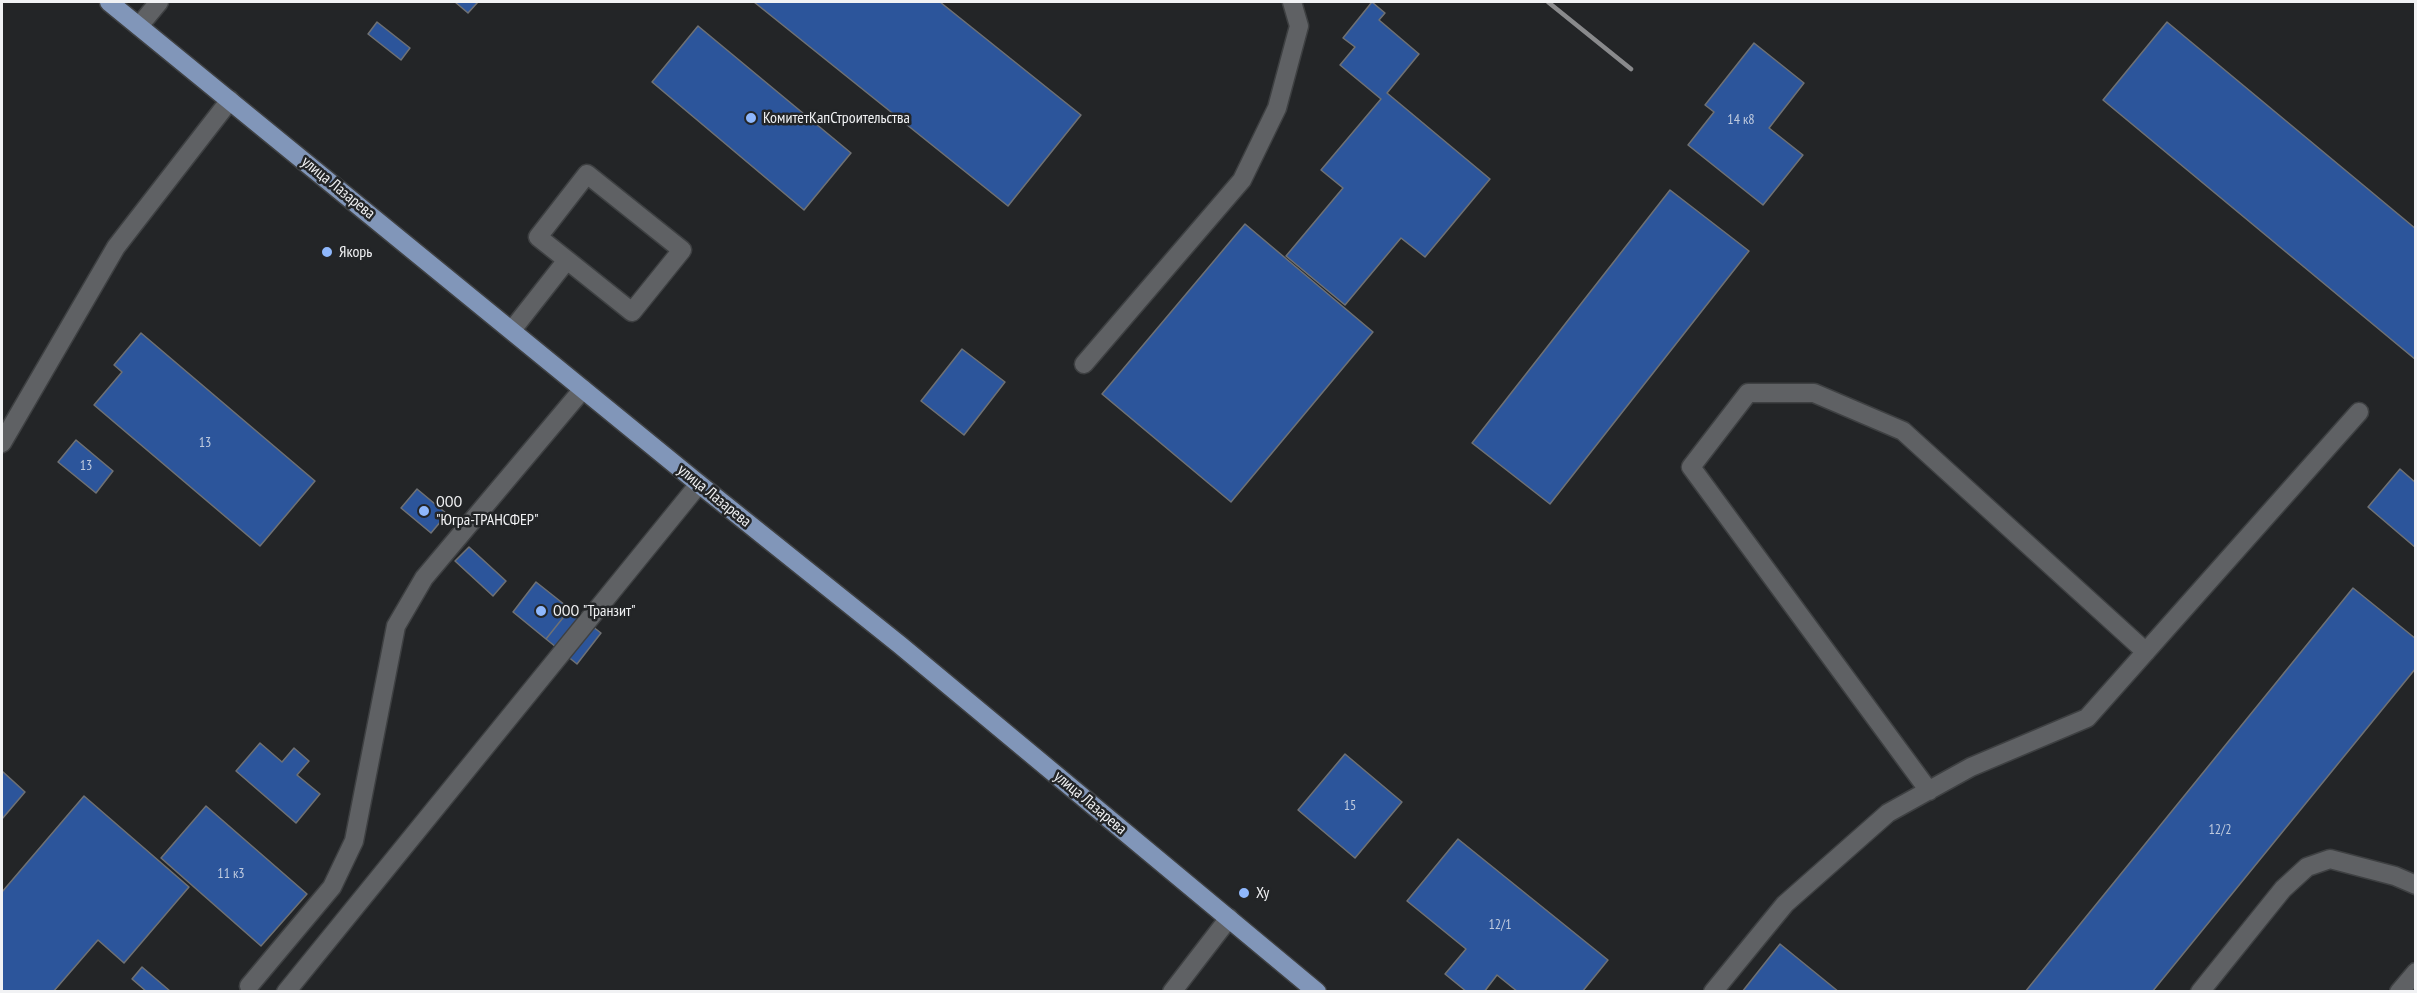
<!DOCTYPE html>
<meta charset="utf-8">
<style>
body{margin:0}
#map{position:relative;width:2417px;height:993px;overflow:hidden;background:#232527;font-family:"PT Sans Narrow",sans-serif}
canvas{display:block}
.frame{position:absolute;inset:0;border:3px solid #f1f2f4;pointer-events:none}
</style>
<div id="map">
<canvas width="2417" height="993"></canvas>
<div class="frame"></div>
</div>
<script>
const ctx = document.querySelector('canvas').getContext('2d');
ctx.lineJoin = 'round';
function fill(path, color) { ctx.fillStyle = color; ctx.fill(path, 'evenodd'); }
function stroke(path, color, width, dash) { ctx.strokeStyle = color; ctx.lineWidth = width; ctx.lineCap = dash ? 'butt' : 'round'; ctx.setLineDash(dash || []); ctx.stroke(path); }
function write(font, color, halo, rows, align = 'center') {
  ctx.font = font + ' "PT Sans Narrow",sans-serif'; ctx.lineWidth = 5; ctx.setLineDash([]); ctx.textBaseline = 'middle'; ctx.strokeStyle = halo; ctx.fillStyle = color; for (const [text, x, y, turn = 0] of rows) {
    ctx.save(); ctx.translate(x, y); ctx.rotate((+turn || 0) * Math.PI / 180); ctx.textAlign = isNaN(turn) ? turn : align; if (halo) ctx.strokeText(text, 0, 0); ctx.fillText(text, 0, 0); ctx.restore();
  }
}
const building = new Path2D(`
 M455 2H478L468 13Z
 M754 2H940L1081 115 1008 206Z
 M1372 2 1385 13 1379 20 1419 54 1387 93 1490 179 1425 257 1401 238 1345 305 1286 256 1343 188 1321 170 1381 99 1340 65 1355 47 1343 38Z
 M377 22 410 48 401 60 368 34Z
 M2167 22 2416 229V360L2103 100Z
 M698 26 851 153 804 210 652 82Z
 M1754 43 1804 83 1769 128 1803 155 1763 205 1688 145 1714 112 1705 105Z
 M1670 190 1749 251 1550 504 1472 443Z
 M1245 224 1373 332 1231 502 1102 394Z
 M141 333 315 481 260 546 94 405 122 372 114 365Z
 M962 349 1005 382 964 435 921 401Z
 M76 440 113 471 96 493 58 462Z
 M2400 469 2416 483V548L2368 507Z
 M417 489 447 514 431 533 401 508Z
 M469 547 506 581 493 596 455 561Z
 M536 582 570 609 546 639 513 612Z
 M2353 588 2416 639V668L2152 992H2025Z
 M570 609 601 633 577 664 546 639Z
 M260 743 282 762 294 748 309 761 297 775 320 794 296 823 236 771Z
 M1345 754 1402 802 1355 858 1298 810Z
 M2 771 25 792 2 819Z
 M84 796 189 887 124 963 98 940 53 992H2V892Z
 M206 806 307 894 261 946 161 858Z
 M1458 839 1608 960 1582 992H1518L1497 975 1484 992H1467L1445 974 1466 949 1407 901Z
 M1780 944 1839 992H1742Z
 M142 967 170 991V992H147L132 979Z`);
const minor = new Path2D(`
 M139 26 159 2
 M512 330 567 260 538 237 587 174 682 250 632 312 567 260
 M1084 364 1242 180 1277 108 1299 26 1292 2
 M2 443 116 247 230 100
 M1929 791 1691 467 1748 393H1814L1903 431 2146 652
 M249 986 332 887 354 841 396 626 424 578 583 389
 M286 992 699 484
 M1172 992 1229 918
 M1713 992 1785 904 1888 813 1971 767 2087 718 2359 412
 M2200 992 2283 889 2307 867 2330 859 2395 876 2416 885
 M2399 992 2416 972`);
const major = new Path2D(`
 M109 2 699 484 900 645 1317 992`);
const rail = new Path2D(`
 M1548 2 1631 69`);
const markers = [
 [751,118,6,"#8fb8fd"],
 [327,252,6,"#8fb8fd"],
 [424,511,6,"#8fb8fd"],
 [541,611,6,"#8fb8fd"],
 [1244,893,6,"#8fb8fd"]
];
const numberNames = [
 ["14 к8",1741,120],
 ["13",205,443],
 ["13",86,466],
 ["15",1350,806],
 ["12/2",2220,830],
 ["11 к3",231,874],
 ["12/1",1500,925]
];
const poiNames = [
 ["КомитетКапСтроительства",763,118],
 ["Якорь",339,252],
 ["ООО",436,502],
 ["\"Югра-ТРАНСФЕР\"",436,520],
 ["ООО \"Транзит\"",553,611],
 ["Xy",1256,893]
];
const streetNames = [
 ["улица Лазарева",338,188,39],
 ["улица Лазарева",714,496,39],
 ["улица Лазарева",1090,803,40]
];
fill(building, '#2c559b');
stroke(building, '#6f7174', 1.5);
stroke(minor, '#3e4042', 21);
stroke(major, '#3e4042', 21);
stroke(minor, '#5f6164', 18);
stroke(major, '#8196b9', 18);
stroke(rail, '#898a8c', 4.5);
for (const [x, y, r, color] of markers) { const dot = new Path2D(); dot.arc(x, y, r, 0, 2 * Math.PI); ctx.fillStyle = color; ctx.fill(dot); stroke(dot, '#232527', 2); }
write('14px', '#c0cbde', null, numberNames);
write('16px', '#f1f2f4', '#232527', poiNames, 'left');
write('16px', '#f1f2f4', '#232527', streetNames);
</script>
